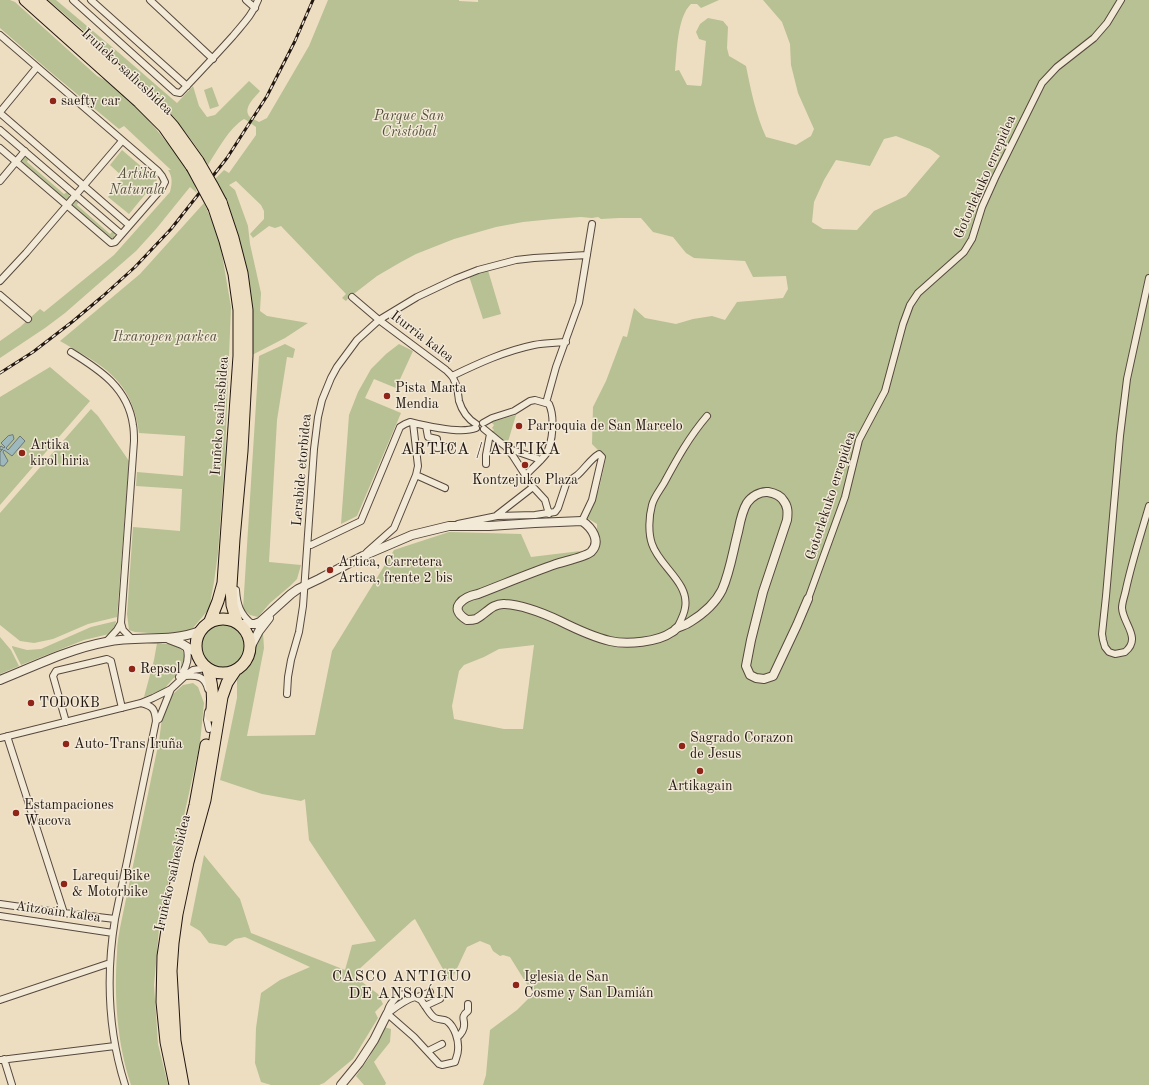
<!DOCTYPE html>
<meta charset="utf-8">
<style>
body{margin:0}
canvas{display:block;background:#edddc1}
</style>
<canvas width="1149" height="1085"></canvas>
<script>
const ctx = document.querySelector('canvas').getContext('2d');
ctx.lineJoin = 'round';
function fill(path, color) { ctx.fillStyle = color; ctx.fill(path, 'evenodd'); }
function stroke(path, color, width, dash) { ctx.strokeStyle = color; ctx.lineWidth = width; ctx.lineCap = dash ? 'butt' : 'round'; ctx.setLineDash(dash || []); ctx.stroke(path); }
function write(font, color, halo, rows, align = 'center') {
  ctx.font = font + ' "Old Standard TT",serif'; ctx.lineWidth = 3; ctx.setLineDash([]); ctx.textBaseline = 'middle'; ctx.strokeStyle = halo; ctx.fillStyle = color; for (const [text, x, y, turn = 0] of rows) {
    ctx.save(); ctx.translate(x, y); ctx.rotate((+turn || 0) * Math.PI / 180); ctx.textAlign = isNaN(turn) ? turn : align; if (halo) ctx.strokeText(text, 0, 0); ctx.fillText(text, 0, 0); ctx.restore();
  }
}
const green = new Path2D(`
 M0 0H10L15 2 97 76 114 85 146 117 175 152 191 174 197 193 190 187 156 229 136 251 65 313 45 328 0 358V341L20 327 40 309 44 312 114 255 170 192C172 184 173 177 168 170H171L124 126 119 129 48 70 0 28Z
 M48 0H56L118 52 177 103 193 86 199 106 207 117 215 115 249 81 260 91C255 97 245 106 248 114 249 118 256 120 259 122L267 118 309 46 328 0H459V1L478 2V0H719L701 8 697 4H691C677 17 677 52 675 71L679 70 687 85 701 86 702 83 706 41 699 39 696 32 700 24 708 18 723 21 728 27 727 48 729 56 736 60 746 66C751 91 756 115 766 137L796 145 811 136 814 129 798 93 791 65 790 44 782 22 763 0H1149V1085H483L486 1075 490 1030 517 1010 533 994 510 957 503 955 500 956 493 951 490 945 480 941 467 947 452 979 449 980 415 919 412 921 356 972 358 979 378 994 383 1004 375 1012 378 1018 353 1059 324 1083 319 1085H271L261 1082 255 1063 256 1028 261 993 280 980 310 967 245 937 235 939 226 946 209 943 200 931 190 925 204 855 240 899 251 933 345 970 352 945 376 941 309 840 305 799 301 801 262 794 220 780 237 698V677L252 663 257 642 263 633 264 648 247 736 315 735 332 651 394 550 449 532 521 534 531 557 597 549V524L587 518 599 489 606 458 592 444 593 407 606 381 623 336 627 337 634 308 645 318 676 324 693 319 712 316 725 320 737 302 783 298 788 289 786 276 753 277 745 261 694 258 686 253 673 237 653 232 641 218H619L601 219 598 217 592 218 581 217 553 219 523 222 496 227 454 239 416 254 401 262 377 276 355 293 351 295 346 301 342 298 346 294 281 226 275 228 269 226 253 238 250 234 264 219V211L261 205 236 181 229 185 235 190 248 226 250 244 261 293 260 311 267 316 308 323 285 338 252 355 251 305 220 189 215 179 224 170 229 173 256 135V127L246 120 244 119C229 128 217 151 208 165 199 150 189 136 178 123 140 77 93 39 48 0ZM896 136 930 149 940 156 906 196 874 211 857 230 823 229 812 222 814 202 824 180 836 160 870 166 884 139ZM534 645 523 729H504L454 719 452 706 459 671 464 665 484 657 499 649Z
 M212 87 219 106 210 109 204 90Z
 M122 150 157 180 129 214 108 197 123 177 110 165Z
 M26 157 29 158 27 162 64 194 67 192 69 194V198L67 200 63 199 22 163V159Z
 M76 200 79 201 77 205 110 234 113 231 115 233 114 238 111 239 72 206V204L74 201Z
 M204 203 219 237 231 307 225 455 218 553 214 582 209 609 193 628 177 635 135 632 129 630 127 614 133 527 180 531 182 489 136 486 137 472 183 476 185 436 139 433C132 379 103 366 60 341L140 274Z
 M487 267 501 314 483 319 468 273Z
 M285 344 295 349 293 358 287 357 277 420 269 562 301 565 297 579 290 586 270 603 258 617 250 615 243 609 259 356Z
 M399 344 413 351 396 388 374 379 365 398 401 413 357 516 341 524 349 415 358 392 371 369 386 354Z
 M50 367 90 401 0 505V397Z
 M91 409 98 416 129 461 117 617 88 624 53 639 34 643 20 641 0 625V513Z
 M516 415 507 445 491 433 494 430 492 428 494 425 491 422Z
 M116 621 115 626 109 634 84 640 21 665 12 647V646L27 650 41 649 91 627Z
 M200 646a22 22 0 1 1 44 0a22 22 0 1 1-44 0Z
 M0 637 11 650 19 666 0 674Z
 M157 643 170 644 182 649 185 658 178 673 164 689 144 697 154 660Z
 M193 683 198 687 204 703 200 743 182 825 160 918 154 985 158 1044 168 1085H131C117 1043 114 997 117 953 117 943 119 933 121 923L159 741 162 718 169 701 173 694 183 685Z
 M384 1027 391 1029 390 1042 374 1062 386 1083 385 1085H364L356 1076 369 1058Z`);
const water = new Path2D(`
 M13 435 14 439 6 448 8 450 20 436 25 441 12 456 4 450 3 452 8 461 4 466H2L0 465V452L3 449 0 450V447L1 446 4 448 5 447 1 443 8 436Z`);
const minor = new Path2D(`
 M73 0 175 92 180 93C198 74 216 55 233 36 243 24 253 14 258 0
 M91 0 187 86
 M150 0 213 59
 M246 0 255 8
 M0 35 158 171 162 176 165 182 162 188 115 242 111 243 0 148
 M0 112 37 67
 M0 113 129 225
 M0 130 121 234
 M0 181 25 151
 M1149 278 1127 379 1120 436 1106 596 1102 634 1103 640 1105 647 1109 652 1115 654 1125 652C1142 638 1123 624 1122 608 1122 602 1125 595 1126 589 1132 561 1141 534 1149 506
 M0 281 26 253 122 141
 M0 295 28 319
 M352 297 379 320 446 370C449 373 453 376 454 380 458 387 458 394 459 401 462 411 468 419 476 424
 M71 352C100 370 128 388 133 425 134 430 134 436 134 441L121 623 123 630 131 638
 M452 376C479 363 505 351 534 345 544 343 555 343 566 342
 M546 403 556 367 579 303 592 224
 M483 423 492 418 514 411 530 401 535 400 549 404C555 417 553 442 546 454 540 462 532 468 526 475
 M426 426 428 437 437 439V448L449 447
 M484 429 506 447 513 456 533 487 545 500 549 514
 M507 448 541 460
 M486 464V455L490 434
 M416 475 445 488
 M497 515 533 487
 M458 524 497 516 535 515 555 512 558 508 567 481C581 477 587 461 599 454L602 457 592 500 582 521
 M308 545H311L361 521 400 427 405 424 410 422C426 426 461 434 476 428
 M367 552 394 528 416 475 418 466 413 423
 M236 590C237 605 240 614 252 624
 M808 599 845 497 859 440 885 391 903 324 910 305 918 293 964 252 972 239 982 207 995 178 1042 83 1057 67 1094 38 1107 23 1121 0
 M677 628C680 622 684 615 685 608 690 583 659 566 652 544 648 533 649 516 652 505 654 497 660 490 664 483 677 459 689 437 707 416
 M107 641 117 630 121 623
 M185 676C197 675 205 676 208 689
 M179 677C187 668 190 658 186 646
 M287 694 288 677 291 660 299 632 303 606 314 449 318 417 322 400 331 378 337 367 357 340 379 320 417 297 455 279 478 270 516 260 534 258 587 255
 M208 712 207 720 209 729
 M156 721 159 719 171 689
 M66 722 53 676 56 671 107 659 111 661 122 708
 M7 736 64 913
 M0 738 141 703 153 698 171 689 187 674 193 670 206 668
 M0 904 64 913 115 919
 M0 916 113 933
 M0 1000 110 963
 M387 1014 390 1016 414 1037 439 1064 442 1065 455 1062C456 1058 458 1054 458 1050 459 1041 455 1027 447 1021 444 1019 439 1020 435 1018 431 1016 428 1010 425 1006
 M387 1014C396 1007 404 1000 415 997L421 1000 425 1006 440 999
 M387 1014C388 1006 396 994 405 994 409 994 411 996 415 997 419 997 426 994 430 992
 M457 1038C460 1035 464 1031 464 1026 465 1019 460 1017 468 1011V1004
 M428 1051 442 1044
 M4 1059 12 1085
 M0 1060 115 1046
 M125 1085C108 1031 106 974 115 919L156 721C155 709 153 706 141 703`);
const tertiary = new Path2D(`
 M240 624H255L260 622 291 594 298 589 319 579 363 556 412 535 449 526H489L535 523 582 521C591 527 602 541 591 552 585 557 565 561 556 564 530 573 504 584 478 594 463 597 447 608 467 620 470 620 473 620 476 619 486 614 492 603 505 604 524 605 543 613 560 621 576 629 593 637 610 641 627 645 658 642 672 632 676 630 673 631 677 628 681 626 686 625 690 622 703 614 715 604 722 590 730 572 733 551 738 532 740 522 742 511 747 503 751 497 760 491 768 492 773 493 780 495 783 500 788 506 788 512 787 520L763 592 751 640 746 666 750 675 756 678 764 679 773 676 797 625 808 599
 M169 639 182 644 197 653
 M250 648 259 631 269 618
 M0 680C35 666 69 649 106 642 139 635 169 643 200 631
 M341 1085 359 1063 374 1040 387 1014`);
const trunk = new Path2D(`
 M25 0 139 102 164 127 192 167
 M38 0 146 96 173 126 198 161
 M221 202 233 238 242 273 247 310V356L242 451 234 539 231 586 232 605 237 622
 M196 646a27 27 0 1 1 54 0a27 27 0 1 1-54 0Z
 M210 621 218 601 223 583 239 356V310L234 274 225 241 214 208
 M208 670C213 686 214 699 211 716
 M175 1085 166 1042 162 1002 163 956 171 903 195 805 206 745
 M183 1085 175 1041 171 971 173 943 177 914 188 862 205 800 222 697 227 683 235 671`);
const rail = new Path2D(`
 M0 373 33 352 72 322 103 296 135 267 171 229 227 158 267 96 295 41 313 0`);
const trunkBridge = new Path2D(`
 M198 161 213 187 221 202
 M192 167 214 208`);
const markers = [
 [53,101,4,"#8f2418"],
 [387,396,4,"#8f2418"],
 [519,426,4,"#8f2418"],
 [22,453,4,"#8f2418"],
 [525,465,4,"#8f2418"],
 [330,570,4,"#8f2418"],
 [132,669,4,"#8f2418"],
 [31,703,4,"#8f2418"],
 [66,744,4,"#8f2418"],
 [682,746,4,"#8f2418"],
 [700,771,4,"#8f2418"],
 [16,813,4,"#8f2418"],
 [64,884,4,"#8f2418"],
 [516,985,4,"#8f2418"]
];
const streetNames = [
 ["Iruñeko saihesbidea",127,72,43],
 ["Gotorlekuko errepidea",985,177,-66],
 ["Iturria kalea",422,337,37],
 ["Iruñeko saihesbidea",220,416,-86],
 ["Lerabide etorbidea",302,470,-85],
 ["Gotorlekuko errepidea",831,496,-72],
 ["Iruñeko saihesbidea",173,873,-77],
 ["Aitzoain kalea",58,912,8]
];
const poiNames = [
 ["saefty car",61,101],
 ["Pista Marta",395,388],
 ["Mendia",395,404],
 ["Parroquia de San Marcelo",527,426],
 ["Artika",30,445],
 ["kirol hiria",30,461],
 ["Kontzejuko Plaza",525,480,"center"],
 ["Artica, Carretera",338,562],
 ["Artica, frente 2 bis",338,578],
 ["Repsol",140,669],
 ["TODOKB",39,703],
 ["Sagrado Corazon",690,738],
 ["de Jesus",690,754],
 ["Auto-Trans Iruña",74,744],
 ["Artikagain",700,786,"center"],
 ["Estampaciones",24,805],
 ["Wacova",24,821],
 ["Larequi Bike",72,876],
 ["& Motorbike",72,892],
 ["Iglesia de San",524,977],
 ["Cosme y San Damián",524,993]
];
const parkNames = [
 ["Parque San",409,116],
 ["Cristóbal",409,132],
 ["Artika",137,174],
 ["Naturala",137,190],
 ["Itxaropen parkea",165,337]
];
const neighbourhoodNames = [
 ["CASCO ANTIGUO",402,977],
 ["DE ANSOÁIN",402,994]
];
const quarterNames = [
 ["ARTICA / ARTIKA",481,450]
];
fill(green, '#b8c193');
fill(water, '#9eb9bd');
stroke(water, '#6c7878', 1);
stroke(minor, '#55483d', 8);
stroke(tertiary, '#55483d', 10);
stroke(trunk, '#221711', 13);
stroke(minor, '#f3e9d7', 6);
stroke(tertiary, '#f3e9d7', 8);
stroke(trunk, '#edddc1', 11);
stroke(rail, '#221711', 3);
stroke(rail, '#f3e9d7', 1.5, [4.5]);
stroke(trunkBridge, '#221711', 13, []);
stroke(trunkBridge, '#edddc1', 11);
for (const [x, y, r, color] of markers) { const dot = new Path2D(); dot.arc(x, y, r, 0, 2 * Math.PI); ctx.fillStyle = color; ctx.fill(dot); stroke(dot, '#f3e9d7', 1.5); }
write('14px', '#221711', '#f3e9d7', streetNames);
write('14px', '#221711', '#f3e9d7', poiNames, 'left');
write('italic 14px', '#56523e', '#f3e9d7', parkNames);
ctx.letterSpacing = '1px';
write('15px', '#221711', '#f3e9d7', neighbourhoodNames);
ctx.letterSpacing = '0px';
ctx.letterSpacing = '1px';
write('16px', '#221711', '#f3e9d7', quarterNames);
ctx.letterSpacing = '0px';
</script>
